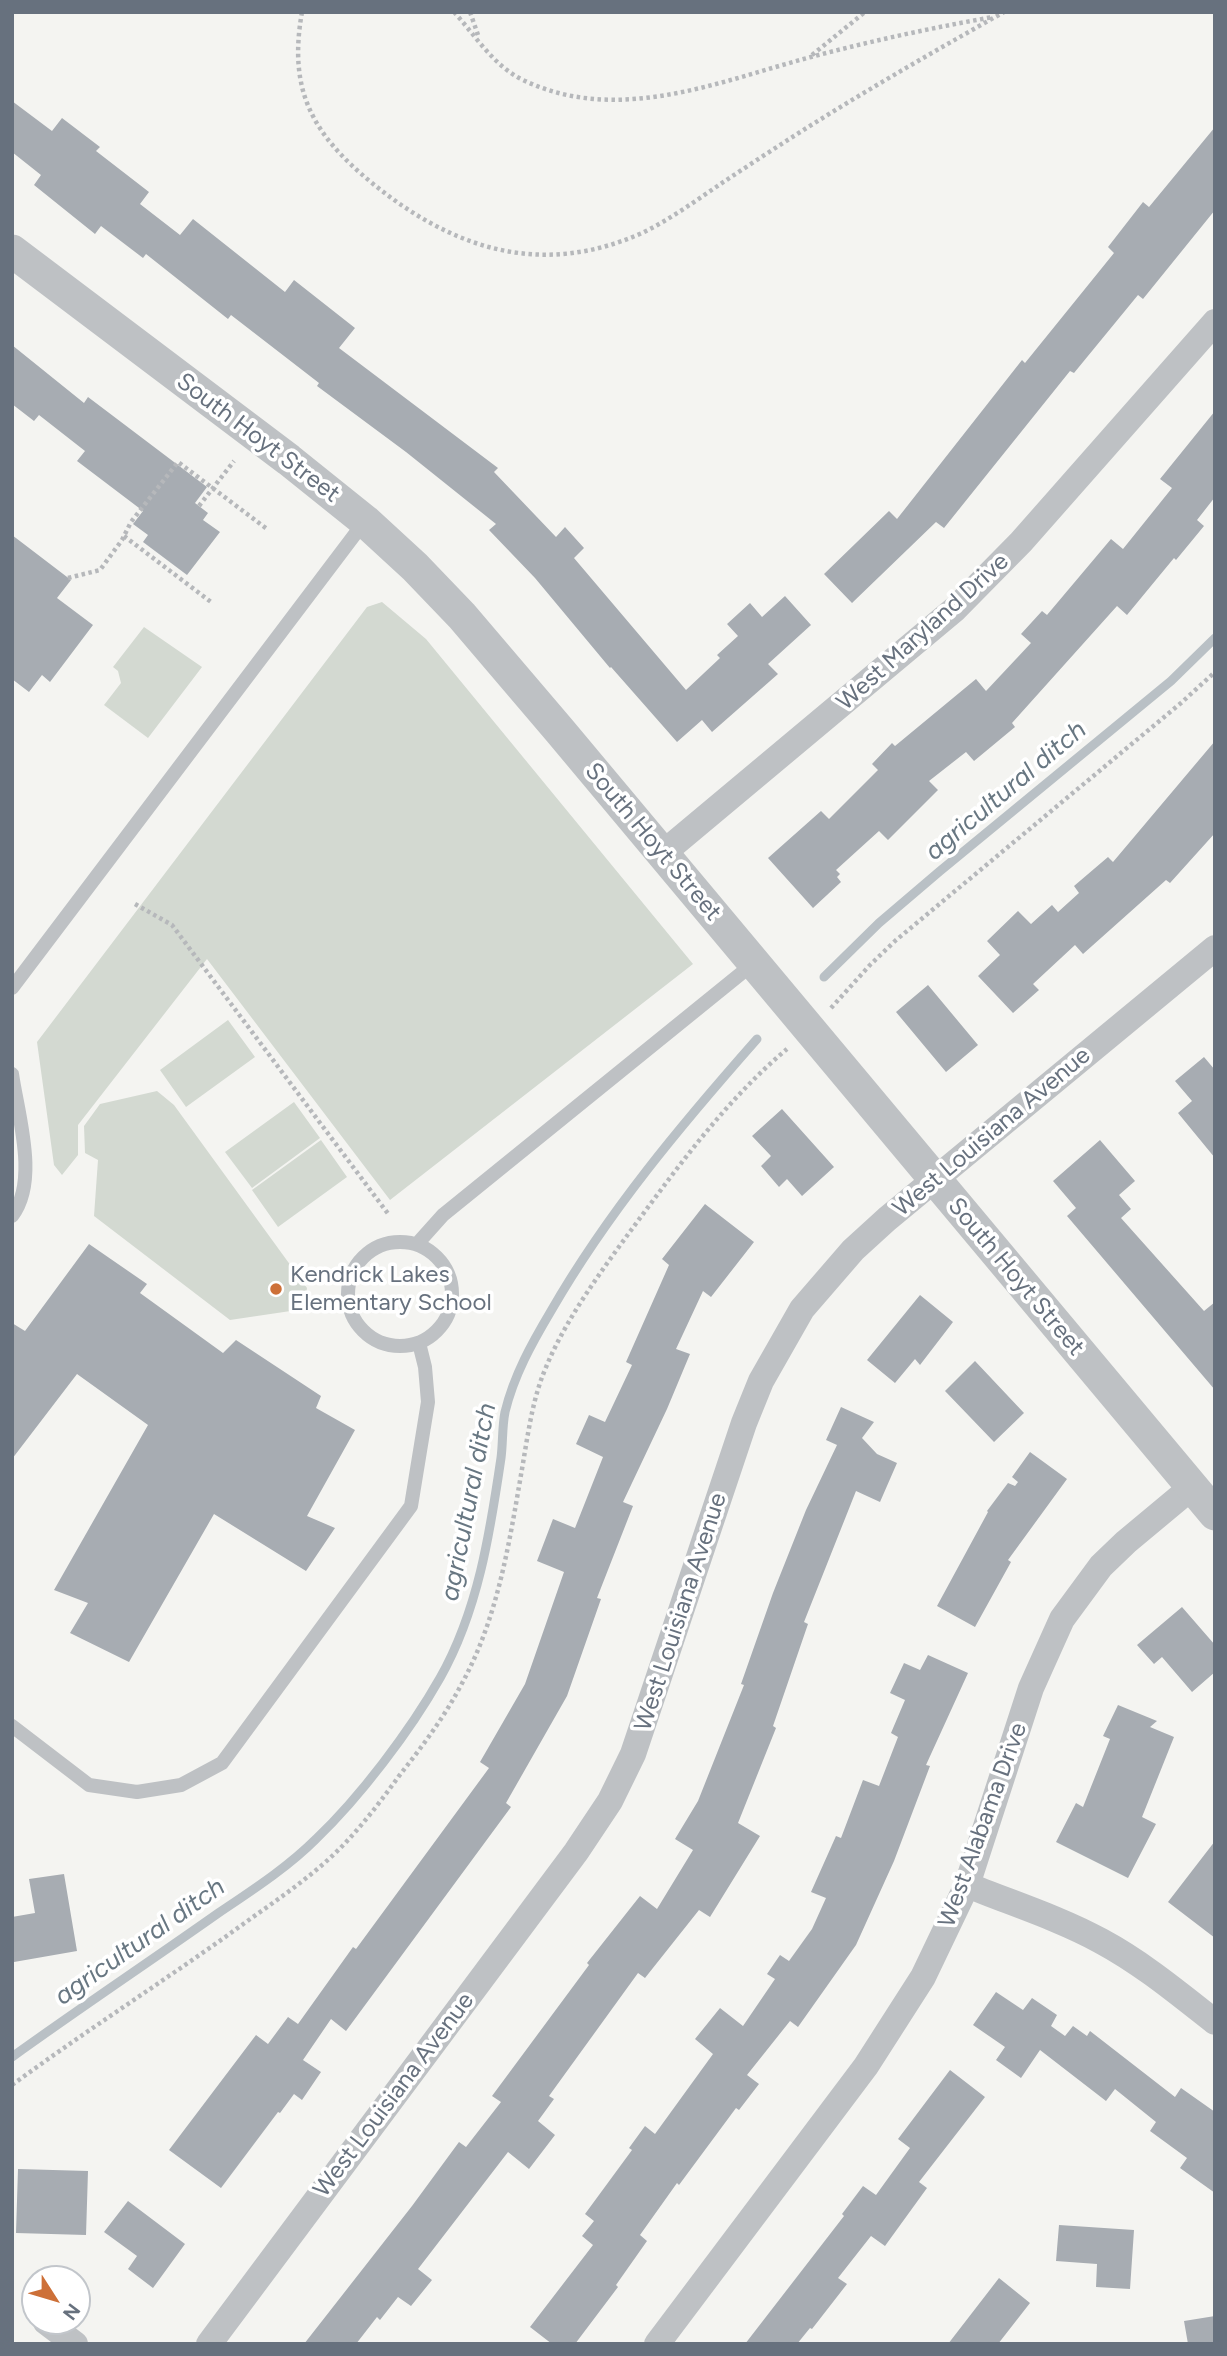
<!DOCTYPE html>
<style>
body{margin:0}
#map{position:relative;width:1227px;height:2356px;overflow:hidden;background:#f4f4f1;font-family:Figtree,sans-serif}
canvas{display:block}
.frame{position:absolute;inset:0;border:14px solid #67717e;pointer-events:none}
.north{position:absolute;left:21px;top:2265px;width:70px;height:70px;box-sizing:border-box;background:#fff;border:2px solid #c2c6cb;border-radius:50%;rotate:127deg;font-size:19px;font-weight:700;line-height:28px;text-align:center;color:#67717e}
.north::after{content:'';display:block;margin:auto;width:24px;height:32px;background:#cd7038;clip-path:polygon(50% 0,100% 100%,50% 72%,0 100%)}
</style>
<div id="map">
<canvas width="1227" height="2356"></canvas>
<div class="frame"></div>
<div class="north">N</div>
</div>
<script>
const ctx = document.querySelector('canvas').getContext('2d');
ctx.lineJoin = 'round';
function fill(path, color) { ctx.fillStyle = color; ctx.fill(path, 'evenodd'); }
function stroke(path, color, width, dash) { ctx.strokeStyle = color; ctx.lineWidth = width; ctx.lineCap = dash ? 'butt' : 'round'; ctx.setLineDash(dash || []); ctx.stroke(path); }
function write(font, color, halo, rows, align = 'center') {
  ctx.font = font + ' Figtree,sans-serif'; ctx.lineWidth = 7; ctx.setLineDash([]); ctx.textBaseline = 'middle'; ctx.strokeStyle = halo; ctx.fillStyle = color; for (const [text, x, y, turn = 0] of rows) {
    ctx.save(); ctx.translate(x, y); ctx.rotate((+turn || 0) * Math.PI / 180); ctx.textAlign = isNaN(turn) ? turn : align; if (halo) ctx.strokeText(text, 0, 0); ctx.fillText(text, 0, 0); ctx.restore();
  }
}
const green = new Path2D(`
 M382 602 426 639 693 964 390 1200 207 959 78 1125V1155L62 1175 54 1165 37 1042 367 607Z
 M144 627 202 667 148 738 104 705 121 683 118 671 113 667Z
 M228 1020 255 1057 186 1107 160 1070Z
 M157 1091 174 1105 307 1288 304 1309 230 1320 94 1216 98 1160 85 1153 84 1126 100 1104Z
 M294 1102 320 1138 252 1188 225 1152Z
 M321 1140 347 1177 278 1227 252 1190Z`);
const stream = new Path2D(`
 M824 977 879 923 940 871 1171 681 1215 638
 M12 2057C80 2008 149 1962 217 1914 251 1891 287 1868 316 1839 360 1797 410 1731 440 1678 478 1611 490 1533 501 1458 503 1443 502 1427 505 1412 514 1375 532 1343 551 1311 608 1212 682 1124 757 1039`);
const building = new Path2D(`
 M12 101 52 131 62 118 100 147 96 151 149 192 140 204 180 235 193 219 285 292 294 280 355 328 339 348 498 468 494 472 556 537 565 527 584 548 574 558 686 690 720 658 717 655 738 636 727 624 750 603 762 617 785 596 811 625 768 664 778 674 712 732 702 720 677 742 611 667 610 668 535 578 489 530 496 524 406 452 317 386 319 383 231 315 228 319 146 254 143 258 101 226 95 234 34 185 41 175 12 152Z
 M1215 127V210L1143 299 1138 295 1074 373 1070 371 944 528 936 522 852 603 824 574 889 511 897 519 1022 360 1025 363 1114 253 1108 247 1143 202 1149 207Z
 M12 345 84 403 88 397 207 487 195 503 208 513 203 520 220 532 187 575 143 542 148 535 133 524 143 511 77 461 85 451 39 415 34 421 12 404Z
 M1215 411V497L1197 520 1204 526 1176 560 1174 558 1127 615 1117 606 1012 723 1015 727 974 761 966 752 929 781 938 790 888 840 879 831 836 870 840 874 837 877 841 882 813 908 768 858 821 811 829 819 878 770 872 764 892 743 895 746 976 679 986 691 1031 643 1021 634 1042 611 1047 615 1111 539 1123 549 1172 488 1160 479Z
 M12 535 71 580 57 598 93 625 50 682 42 675 29 692 12 679Z
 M1215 741V833L1170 883 1166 880 1083 954 1075 945 1033 984 1039 990 1013 1013 978 976 1000 955 987 941 1018 911 1031 924 1052 905 1058 912 1079 893 1074 886 1108 857 1113 862Z
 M928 985 978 1045 946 1072 896 1012Z
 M1204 1057 1215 1070V1158L1178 1113 1192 1101 1175 1081Z
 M782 1109 834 1167 802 1196 787 1179 779 1187 761 1166 771 1156 752 1136Z
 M1100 1140 1135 1181 1119 1195 1131 1209 1121 1218 1204 1311 1215 1302V1390L1067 1216 1076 1208 1053 1181Z
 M705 1204 754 1242 711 1297 703 1291 676 1349 690 1354 667 1409 623 1502 633 1506 597 1598 601 1599 567 1696 506 1803 511 1807 346 2031 331 2019 303 2060 321 2072 302 2100 294 2094 280 2113 278 2112 221 2188 169 2150 256 2035 268 2044 288 2017 298 2024 353 1947 356 1949 489 1768 480 1762 525 1684 564 1572 537 1561 553 1519 575 1528 603 1457 576 1444 589 1415 605 1422 632 1365 626 1362 669 1265 662 1259Z
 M89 1244 147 1284 140 1293 223 1353 236 1340 321 1396 316 1408 355 1430 307 1516 335 1528 306 1571 214 1514 129 1662 70 1633 88 1603 54 1590 148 1425 77 1374 12 1459V1323L25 1331Z
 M920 1295 953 1322 920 1365 915 1359 895 1383 867 1360Z
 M975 1361 1024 1413 994 1442 945 1391Z
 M841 1407 874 1422 862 1438 877 1454 897 1463 880 1502 856 1491 804 1622 808 1624 773 1726 776 1728 738 1823 760 1836 710 1917 699 1910 645 1978 638 1973 549 2096 554 2099 538 2121 555 2135 529 2169 508 2152 418 2269 432 2280 411 2306 398 2297 380 2320 377 2317 356 2344H304L412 2206 459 2142 466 2147 501 2102 492 2096 589 1965 587 1963 640 1896 657 1909 693 1850 675 1839 698 1801 744 1685 741 1684 773 1593 806 1510 837 1445 826 1440Z
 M1030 1452 1067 1479 1008 1560 1011 1562 975 1627 937 1606 988 1512 987 1511 1008 1483 1015 1486 1018 1482 1012 1477Z
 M1182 1607 1215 1645V1672L1192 1692 1162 1657 1154 1664 1137 1645Z
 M928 1655 968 1673 926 1765 930 1766 894 1861 856 1945 798 2027 790 2021 747 2075 759 2084 739 2110 736 2108 679 2185 677 2183 640 2235 647 2241 616 2285 618 2287 575 2344H552L530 2327 593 2245 582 2236 594 2221 585 2214 632 2150 629 2148 645 2126 655 2134 713 2054 695 2039 720 2008 743 2026 775 1979 767 1974 780 1955 789 1961 812 1929 826 1898 811 1892 836 1836 841 1838 863 1780 879 1786 898 1737 891 1733 905 1700 890 1693 904 1663 920 1670Z
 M1118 1705 1157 1721 1150 1727 1174 1737 1142 1817 1156 1824 1128 1878 1056 1842 1076 1803 1083 1807 1110 1739 1103 1736Z
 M1215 1841V1938L1168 1902Z
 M64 1874 77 1951 14 1962 12 1917 35 1913 29 1879Z
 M996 1992 1023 2010 1032 1998 1057 2015 1051 2026 1065 2036 1073 2026 1087 2036 1090 2031 1175 2097 1181 2088 1215 2112V2193L1180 2168 1187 2158 1150 2131 1156 2122 1115 2089 1106 2101 1040 2050 1021 2078 996 2060 1005 2047 973 2025Z
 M950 2070 985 2097 919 2182 927 2188 885 2246 871 2236 838 2278 847 2284 812 2329 810 2328 797 2344H745L844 2216 842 2214 863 2186 876 2195 910 2148 898 2139Z
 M18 2169 88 2171 86 2235 16 2233Z
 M128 2201 185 2244 153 2288 128 2269 137 2256 104 2232Z
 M1059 2225 1134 2230 1130 2289 1096 2287 1097 2264 1056 2261Z
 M999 2278 1030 2303 998 2344H948Z
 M1215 2316V2344H1188L1184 2321Z`);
const path = new Path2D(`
 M302 12C288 90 312 134 372 183 453 249 541 278 642 233 669 220 694 202 719 185 743 169 769 152 794 136 863 92 933 52 1004 12
 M454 12C475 35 492 64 521 79 616 126 717 82 811 57 871 41 931 28 993 17
 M470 12 478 35
 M812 55 865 12
 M199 506 234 461
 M124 536 211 602
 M68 578 100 570 122 540 131 522 178 462 267 529
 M135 904 172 925 389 1215
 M831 1008 870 965 895 941 1181 703 1215 672
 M12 2085C83 2033 156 1986 228 1935 262 1910 298 1887 330 1858 356 1834 378 1805 399 1776 421 1748 443 1719 460 1687 498 1619 509 1544 522 1469 527 1440 531 1410 540 1383 558 1330 597 1277 629 1233 677 1168 725 1101 787 1049`);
const service = new Path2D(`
 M12 988 365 521
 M12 1074C18 1115 39 1181 12 1216
 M348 1294a52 52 0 1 1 104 0a52 52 0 1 1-104 0Z
 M417 1244 443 1215 754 963
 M12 1726 89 1785 137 1792 181 1785 222 1763 411 1506 428 1402 425 1367 419 1343`);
const minor = new Path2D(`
 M662 854 955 609 1021 542 1215 322
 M967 1885C1011 1903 1059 1918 1101 1941 1142 1963 1178 1993 1215 2022
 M46 2322 75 2344
 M209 2344 576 1852 610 1801 633 1754 744 1423 761 1381 802 1309 853 1250 887 1219 1215 948
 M657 2344 866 2066 923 1977 967 1885 1031 1688 1062 1619 1101 1566 1126 1542 1192 1487`);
const tertiary = new Path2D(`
 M12 251 289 460 365 521 415 567 462 616 560 731 1215 1514`);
const markers = [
 [276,1289,7,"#cd7038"]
];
const streetNames = [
 ["South Hoyt Street",258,438,37],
 ["West Maryland Drive",923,632,-42],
 ["South Hoyt Street",653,842,50],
 ["West Louisiana Avenue",992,1132,-40],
 ["South Hoyt Street",1016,1277,50],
 ["West Louisiana Avenue",681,1612,-72],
 ["West Alabama Drive",983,1825,-70],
 ["West Louisiana Avenue",394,2095,-53]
];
const poiNames = [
 ["Kendrick Lakes",290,1275],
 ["Elementary School",290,1303]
];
const waterNames = [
 ["agricultural ditch",1006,791,-40],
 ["agricultural ditch",469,1502,-79],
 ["agricultural ditch",140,1942,-35]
];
fill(green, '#d3d9d1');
stroke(stream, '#b9c0c5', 9);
fill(building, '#a7acb2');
stroke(path, '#b6b8bb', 4.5, [3.5, 3.5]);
stroke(service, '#bec1c4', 14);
stroke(minor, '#bec1c4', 26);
stroke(tertiary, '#bec1c4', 33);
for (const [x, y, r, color] of markers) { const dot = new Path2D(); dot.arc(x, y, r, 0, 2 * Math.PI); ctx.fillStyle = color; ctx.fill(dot); stroke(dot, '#fff', 2.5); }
write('24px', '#67717e', '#fff', streetNames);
write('24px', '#67717e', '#fff', poiNames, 'left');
write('italic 26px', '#687782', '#fff', waterNames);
</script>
